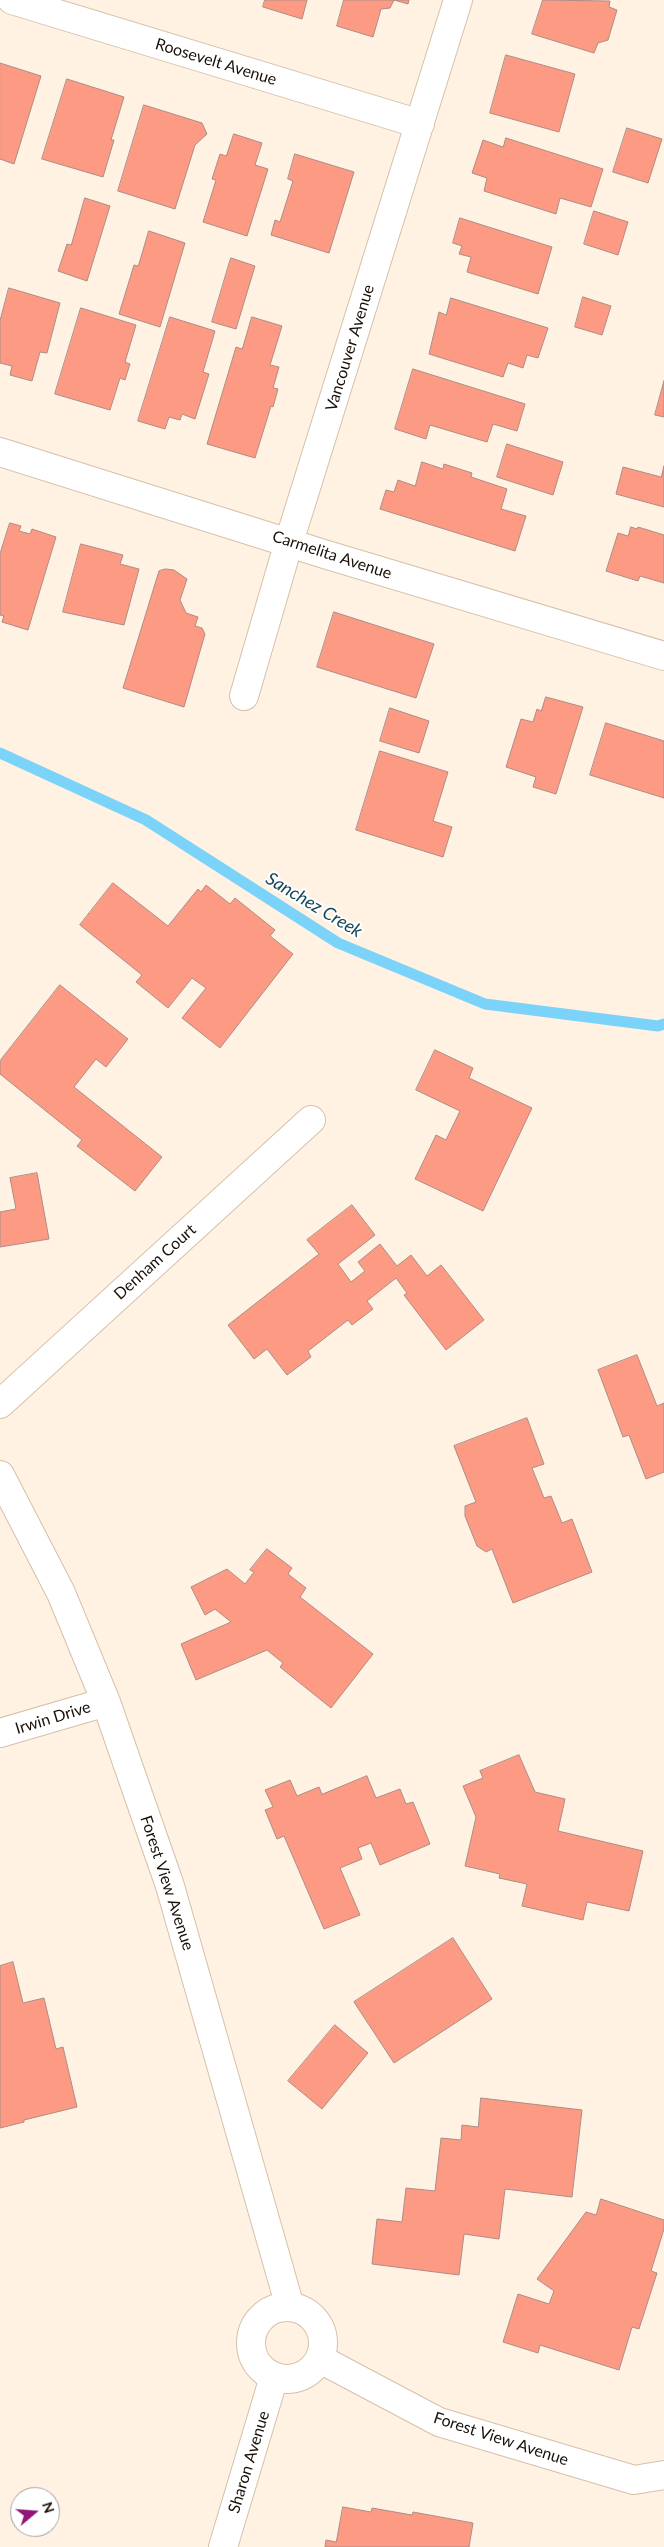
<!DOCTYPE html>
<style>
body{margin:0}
#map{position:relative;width:664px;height:2547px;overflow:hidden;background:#fff2e3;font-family:Lato,sans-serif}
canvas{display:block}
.north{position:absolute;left:10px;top:2487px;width:50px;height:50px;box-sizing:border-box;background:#fff;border:1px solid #a3a09d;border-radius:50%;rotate:72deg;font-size:14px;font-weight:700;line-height:20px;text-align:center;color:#191109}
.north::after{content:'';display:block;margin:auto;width:18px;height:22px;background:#8f1877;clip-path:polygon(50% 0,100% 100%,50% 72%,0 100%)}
</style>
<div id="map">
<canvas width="664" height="2547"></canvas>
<div class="north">N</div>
</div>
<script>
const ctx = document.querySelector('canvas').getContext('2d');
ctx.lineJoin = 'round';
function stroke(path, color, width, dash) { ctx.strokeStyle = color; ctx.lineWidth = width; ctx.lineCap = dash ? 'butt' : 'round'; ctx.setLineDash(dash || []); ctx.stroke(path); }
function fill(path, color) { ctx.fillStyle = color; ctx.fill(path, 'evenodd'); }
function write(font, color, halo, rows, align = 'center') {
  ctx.font = font + ' Lato,sans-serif'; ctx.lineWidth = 4; ctx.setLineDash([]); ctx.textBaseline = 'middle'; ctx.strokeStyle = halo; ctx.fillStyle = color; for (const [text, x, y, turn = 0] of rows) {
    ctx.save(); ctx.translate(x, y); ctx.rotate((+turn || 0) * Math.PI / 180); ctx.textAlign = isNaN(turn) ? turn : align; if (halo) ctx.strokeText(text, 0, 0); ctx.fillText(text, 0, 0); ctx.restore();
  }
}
const stream = new Path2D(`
 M0 753 146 820 338 943 485 1004 658 1026 664 1024`);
const building = new Path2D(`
 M265 0H307L302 19 263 7Z
 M344 0H409L408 4 394 0 390 8 381 9 373 37 337 26Z
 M543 0 610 1 609 7 617 10 608 40 598 43 594 53 532 34Z
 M506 55 575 74 559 132 490 113Z
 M0 63 41 76 14 164 0 159Z
 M67 79 124 97 111 140H114L103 177 42 159Z
 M144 105 202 123 207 134 195 145 175 209 118 191Z
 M627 128 662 139 648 183 613 172Z
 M234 134 262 143 255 165 268 169 247 236 203 222 216 180 212 179 220 154 226 156Z
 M506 138 603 169 591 207 560 198 556 214 484 191 487 178 472 173 483 140 503 147Z
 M295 154 354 172 329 253 271 235 275 220 280 222 293 181 288 179Z
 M85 198 110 206 87 281 58 271 67 244 71 245Z
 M594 211 628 222 618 255 584 244Z
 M460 218 552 247 538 294 467 272 471 257 459 254 462 246 453 243Z
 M149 231 185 243 160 327 119 314 134 265 138 266Z
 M231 258 255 266 236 329 212 322Z
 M9 288 60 303 47 353 40 352 32 381 10 375 12 366 0 363V321Z
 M583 297 611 306 602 335 575 327Z
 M451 298 548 328 538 358 527 355 523 368 508 363 503 377 429 354 439 312 446 315Z
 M81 308 136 325 125 362 130 364 125 380 120 378 110 410 55 394Z
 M170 317 215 331 203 372 209 374 195 419 182 414 180 420 169 417 165 429 138 421Z
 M252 317 282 326 270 365 279 367 273 388 278 389 273 407 271 406 255 458 207 444 236 347 242 349Z
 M413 369 525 404 517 431 493 424 487 442 430 425 426 439 395 429Z
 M664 381V417L655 415Z
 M507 444 563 462 553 495 497 477Z
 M422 462 443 469 444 464 472 473 471 477 507 489 501 509 526 516 515 551 380 509 386 490 394 492 398 480 415 486Z
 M664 466V507L616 494 623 467 661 477Z
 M10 523 21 526 19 531 30 534 32 529 56 537 28 630 2 622 4 616 0 615V554Z
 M631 527 637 529 638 527 664 535V583L640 576 638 581 606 571 618 533 628 536Z
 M81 544 123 555 120 564 139 569 124 625 63 612Z
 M166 569 174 570 187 579 180 600 186 613 198 617 195 626 202 628 205 634 184 707 123 688 159 571Z
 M334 612 434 644 416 698 317 667Z
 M546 697 583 707 556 794 533 787 536 777 506 767 521 719 533 722 537 709 541 711Z
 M390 708 429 721 419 753 380 741Z
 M606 723 664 741V798L590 775Z
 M380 751 448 772 433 821 452 827 443 857 356 830Z
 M113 883 168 926 198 889 201 892 206 885 230 904 235 898 275 930 270 936 293 954 220 1048 182 1018 206 988 192 978 168 1008 136 982 142 975 80 925Z
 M60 985 128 1039 106 1067 96 1059 74 1087 162 1157 135 1191 77 1146 82 1140 0 1074V1061Z
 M435 1050 473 1068 469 1078 532 1108 483 1211 415 1179 436 1135 446 1140 460 1111 416 1090Z
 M37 1173 49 1239 0 1247V1212L16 1209 10 1178Z
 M352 1205 375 1235 338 1264 351 1282 365 1271 358 1262 380 1244 397 1266 411 1255 427 1276 441 1265 484 1320 446 1350 404 1295 407 1293 396 1278 367 1301 373 1309 352 1325 348 1320 308 1351 311 1357 287 1375 267 1349 254 1359 228 1325 319 1254 307 1240Z
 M637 1355 657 1406 664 1403V1472L646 1479 629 1435 623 1437 598 1370Z
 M527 1418 544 1464 532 1468 544 1498 551 1496 562 1523 572 1519 592 1572 513 1603 492 1549 486 1552 477 1546 465 1516V1506L476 1502 454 1446Z
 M267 1549 292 1568 288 1574 306 1588 300 1597 373 1654 331 1708 280 1667 283 1663 267 1650 196 1680 181 1644 231 1622 215 1609 205 1615 191 1587 227 1569 245 1584 254 1572 250 1570Z
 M519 1755 535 1792 565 1799 558 1831 643 1851 629 1911 587 1902 583 1920 522 1906 527 1884 499 1878 500 1874 465 1866 476 1817 463 1786 483 1778 480 1771Z
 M367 1776 376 1798 400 1789 406 1804 413 1802 430 1844 380 1865 371 1843 358 1848 362 1859 340 1868 360 1915 324 1929 284 1836 277 1839 265 1810 273 1807 265 1790 290 1780 297 1796 319 1787 322 1794Z
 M453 1938 492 1999 394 2063 354 2002Z
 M13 1962 23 2003 44 1998 56 2049 63 2047 77 2107 24 2120V2122L0 2128V1966Z
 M335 2025 368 2053 322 2109 288 2081Z
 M481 2098 582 2110 572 2197 505 2189 499 2239 464 2234 459 2275 372 2264 377 2219 402 2222 406 2188 435 2191 441 2138 461 2140 462 2125 478 2127Z
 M601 2199 664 2220V2229L651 2271 657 2273 639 2329 632 2327 619 2370 540 2345 538 2353 503 2342 518 2294 549 2304 554 2291 537 2279 586 2212 596 2215Z
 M343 2507 371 2512 372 2508 412 2515 413 2512 473 2523 469 2547H325L326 2540 336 2542Z`);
const street = new Path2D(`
 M12 0 420 124
 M0 452 324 554 664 656
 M244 696 289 542 458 0
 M0 1404 311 1120
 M0 1475 61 1593 106 1702 170 1886 290 2307
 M0 1733 106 1702
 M251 2343a36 36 0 1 1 72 0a36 36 0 1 1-72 0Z
 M320 2359 439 2422 634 2480 664 2475
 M223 2547 274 2377`);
const streetNames = [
 ["Roosevelt Avenue",216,62,17],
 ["Vancouver Avenue",350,348,-73],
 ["Carmelita Avenue",332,555,18],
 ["Denham Court",155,1262,-42],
 ["Irwin Drive",53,1718,-17],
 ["Forest View Avenue",167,1883,72],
 ["Forest View Avenue",501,2439,18],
 ["Sharon Avenue",249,2462,-73]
];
const waterNames = [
 ["Sanchez Creek",314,905,31]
];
stroke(stream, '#7cd3f9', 11);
fill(building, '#fd9a84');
stroke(building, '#ad8c85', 1);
stroke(street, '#d6c1a9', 30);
stroke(street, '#fff', 28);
write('16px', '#191109', '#fff', streetNames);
write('italic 18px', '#14465a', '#fff', waterNames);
</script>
